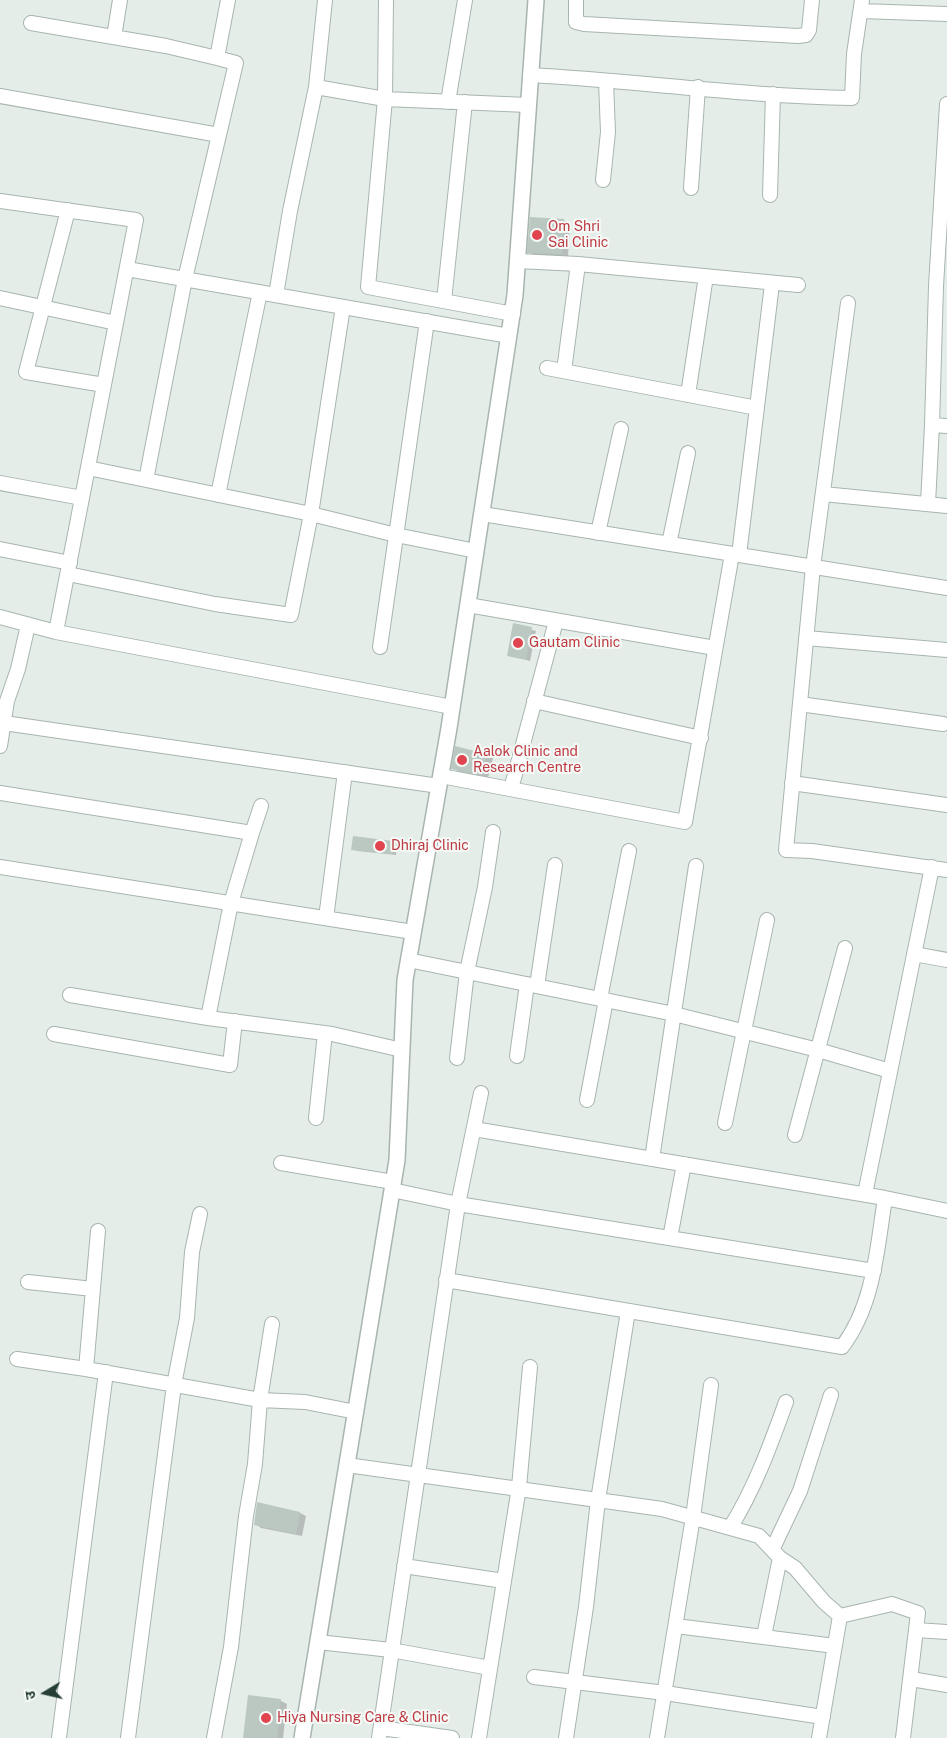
<!DOCTYPE html>
<meta charset="utf-8">
<style>
body{margin:0}
#map{position:relative;width:947px;height:1738px;overflow:hidden;background:#e5ede9;font-family:"Public Sans","Noto Sans Devanagari",sans-serif}
canvas{display:block}
.north{position:absolute;left:20px;top:1668px;width:50px;height:50px;-webkit-text-stroke:4px #f5faf7;paint-order:stroke;rotate:261deg;font-size:14px;font-weight:700;line-height:20px;text-align:center;color:#253e35}
.north::after{content:'';display:block;margin:auto;width:18px;height:22px;background:#253e35;clip-path:polygon(50% 0,100% 100%,50% 72%,0 100%)}
</style>
<div id="map">
<canvas width="947" height="1738"></canvas>
<div class="north">उ</div>
</div>
<script>
const ctx = document.querySelector('canvas').getContext('2d');
ctx.lineJoin = 'round';
function fill(path, color) { ctx.fillStyle = color; ctx.fill(path, 'evenodd'); }
function stroke(path, color, width, dash) { ctx.strokeStyle = color; ctx.lineWidth = width; ctx.lineCap = dash ? 'butt' : 'round'; ctx.setLineDash(dash || []); ctx.stroke(path); }
function write(font, color, halo, rows, align = 'center') {
  ctx.font = font + ' "Public Sans",sans-serif'; ctx.lineWidth = 4; ctx.setLineDash([]); ctx.textBaseline = 'middle'; ctx.strokeStyle = halo; ctx.fillStyle = color; for (const [text, x, y, turn = 0] of rows) {
    ctx.save(); ctx.translate(x, y); ctx.rotate((+turn || 0) * Math.PI / 180); ctx.textAlign = isNaN(turn) ? turn : align; if (halo) ctx.strokeText(text, 0, 0); ctx.fillText(text, 0, 0); ctx.restore();
  }
}
const shadow = new Path2D(`
 M563 220 570 223 568 257 535 256 529 252Z
 M514 625 536 631 530 661 508 655Z
 M456 747 493 758 488 778 459 772 453 768Z
 M354 838 393 842 397 844 396 855 357 851 353 849Z
 M258 1504 300 1513 306 1516 302 1536 261 1528 255 1524Z
 M249 1697 281 1701 287 1704 283 1738H246Z`);
const building = new Path2D(`
 M530 217 564 219 562 254 527 253Z
 M513 623 532 627 526 660 507 656Z
 M455 746 487 754 482 775 451 769Z
 M353 836 393 841 392 854 351 850Z
 M257 1502 300 1512 296 1534 254 1525Z
 M248 1695 281 1699 277 1738H243Z`);
const minor = new Path2D(`
 M386 0 385 99 368 287 513 314
 M576 0V22L584 24 798 36 806 35 809 30 812 0
 M861 11 947 14
 M31 23 166 46 217 58 228 0
 M114 37 120 0
 M530 75C638 81 744 96 852 98L854 54 862 0
 M316 87 385 99 528 105
 M0 96 219 135
 M448 102 465 0
 M603 180 608 132 606 82
 M691 188 698 87
 M770 195 773 94
 M0 201 136 220 56 632
 M68 210 26 372 104 385
 M518 261 578 264 798 285
 M127 269 509 336
 M276 295 290 211 316 87 325 0
 M0 298 116 323
 M444 301 465 102
 M848 303 813 567 786 850 812 851 947 870
 M547 368 757 408
 M564 371 578 264
 M688 395 706 276
 M932 425 936 286 947 104
 M88 468 311 514 396 535 476 551
 M146 480 185 279 236 63 217 58
 M0 483 82 498
 M823 494 947 506
 M218 495 260 292
 M928 504 932 425 947 426
 M482 514 947 588
 M598 533 621 429
 M669 544 688 453
 M0 549 70 563
 M739 555 772 284
 M68 574 215 604 291 615 311 514 343 307
 M468 605 715 648
 M0 617 56 632 452 707
 M806 638 947 650
 M380 647 427 321
 M534 701 701 738
 M800 704 943 724
 M4 723 439 786
 M0 746 7 701 18 669 28 625
 M441 776 685 822 732 554
 M792 783 947 805
 M511 789 556 621
 M0 793 252 833 231 903 208 1018
 M252 833 261 806
 M0 867 413 932
 M326 918 345 772
 M914 954 947 960
 M408 960 674 1014 818 1050 890 1071
 M537 986 555 865
 M70 995 208 1018 332 1034 402 1050
 M600 999 629 851
 M54 1034 230 1065 235 1021
 M517 1056 527 984
 M457 1058 467 972 485 887 493 832
 M587 1100 606 1000
 M316 1118 325 1033
 M725 1123 767 920
 M474 1129 885 1198 947 1211
 M795 1135 845 948
 M652 1159 696 866
 M281 1163 393 1182
 M392 1190 458 1204 874 1271
 M865 1194 932 867
 M670 1238 684 1164
 M446 1280 842 1347C874 1305 877 1249 885 1198
 M28 1282 93 1289
 M17 1359 86 1369 260 1400 305 1402 356 1412
 M86 1369 98 1231
 M347 1465 662 1509 759 1536 780 1558 795 1568 824 1602 840 1616 892 1604 918 1613 903 1738
 M730 1528C755 1488 770 1446 786 1402
 M773 1548 800 1491 831 1395
 M404 1566 504 1581
 M676 1626 835 1646
 M916 1630 947 1632
 M764 1636 780 1558
 M318 1642 391 1650 490 1668
 M534 1677 665 1693 823 1717
 M911 1679 947 1685
 M381 1728 452 1738
 M59 1738 106 1372
 M128 1738 174 1385 187 1318 192 1252 200 1214
 M214 1738 231 1647 246 1516 255 1464 260 1400 272 1324
 M379 1738 458 1204 481 1093
 M479 1738 519 1487 530 1367
 M566 1738 586 1607 598 1500 628 1311
 M657 1738 693 1517 711 1385
 M819 1738 840 1616`);
const tertiary = new Path2D(`
 M302 1738 397 1160 405 980 449 728 515 295 536 0`);
const markers = [
 [537,235,6,"#e0444e"],
 [518,643,6,"#e0444e"],
 [462,760,6,"#e0444e"],
 [380,846,6,"#e0444e"],
 [266,1718,6,"#e0444e"]
];
const healthNames = [
 ["Om Shri",548,227],
 ["Sai Clinic",548,243],
 ["Gautam Clinic",529,643],
 ["Aalok Clinic and",473,752],
 ["Research Centre",473,768],
 ["Dhiraj Clinic",391,846],
 ["Hiya Nursing Care & Clinic",277,1718]
];
fill(shadow, '#0003');
fill(building, '#bac8c1');
stroke(minor, '#a8b5af', 16);
stroke(tertiary, '#a8b5af', 18);
stroke(minor, '#fff', 14);
stroke(tertiary, '#fff', 15);
for (const [x, y, r, color] of markers) { const dot = new Path2D(); dot.arc(x, y, r, 0, 2 * Math.PI); ctx.fillStyle = color; ctx.fill(dot); stroke(dot, '#f5faf7', 2); }
write('14px', '#be3a42', '#f5faf7', healthNames, 'left');
</script>
